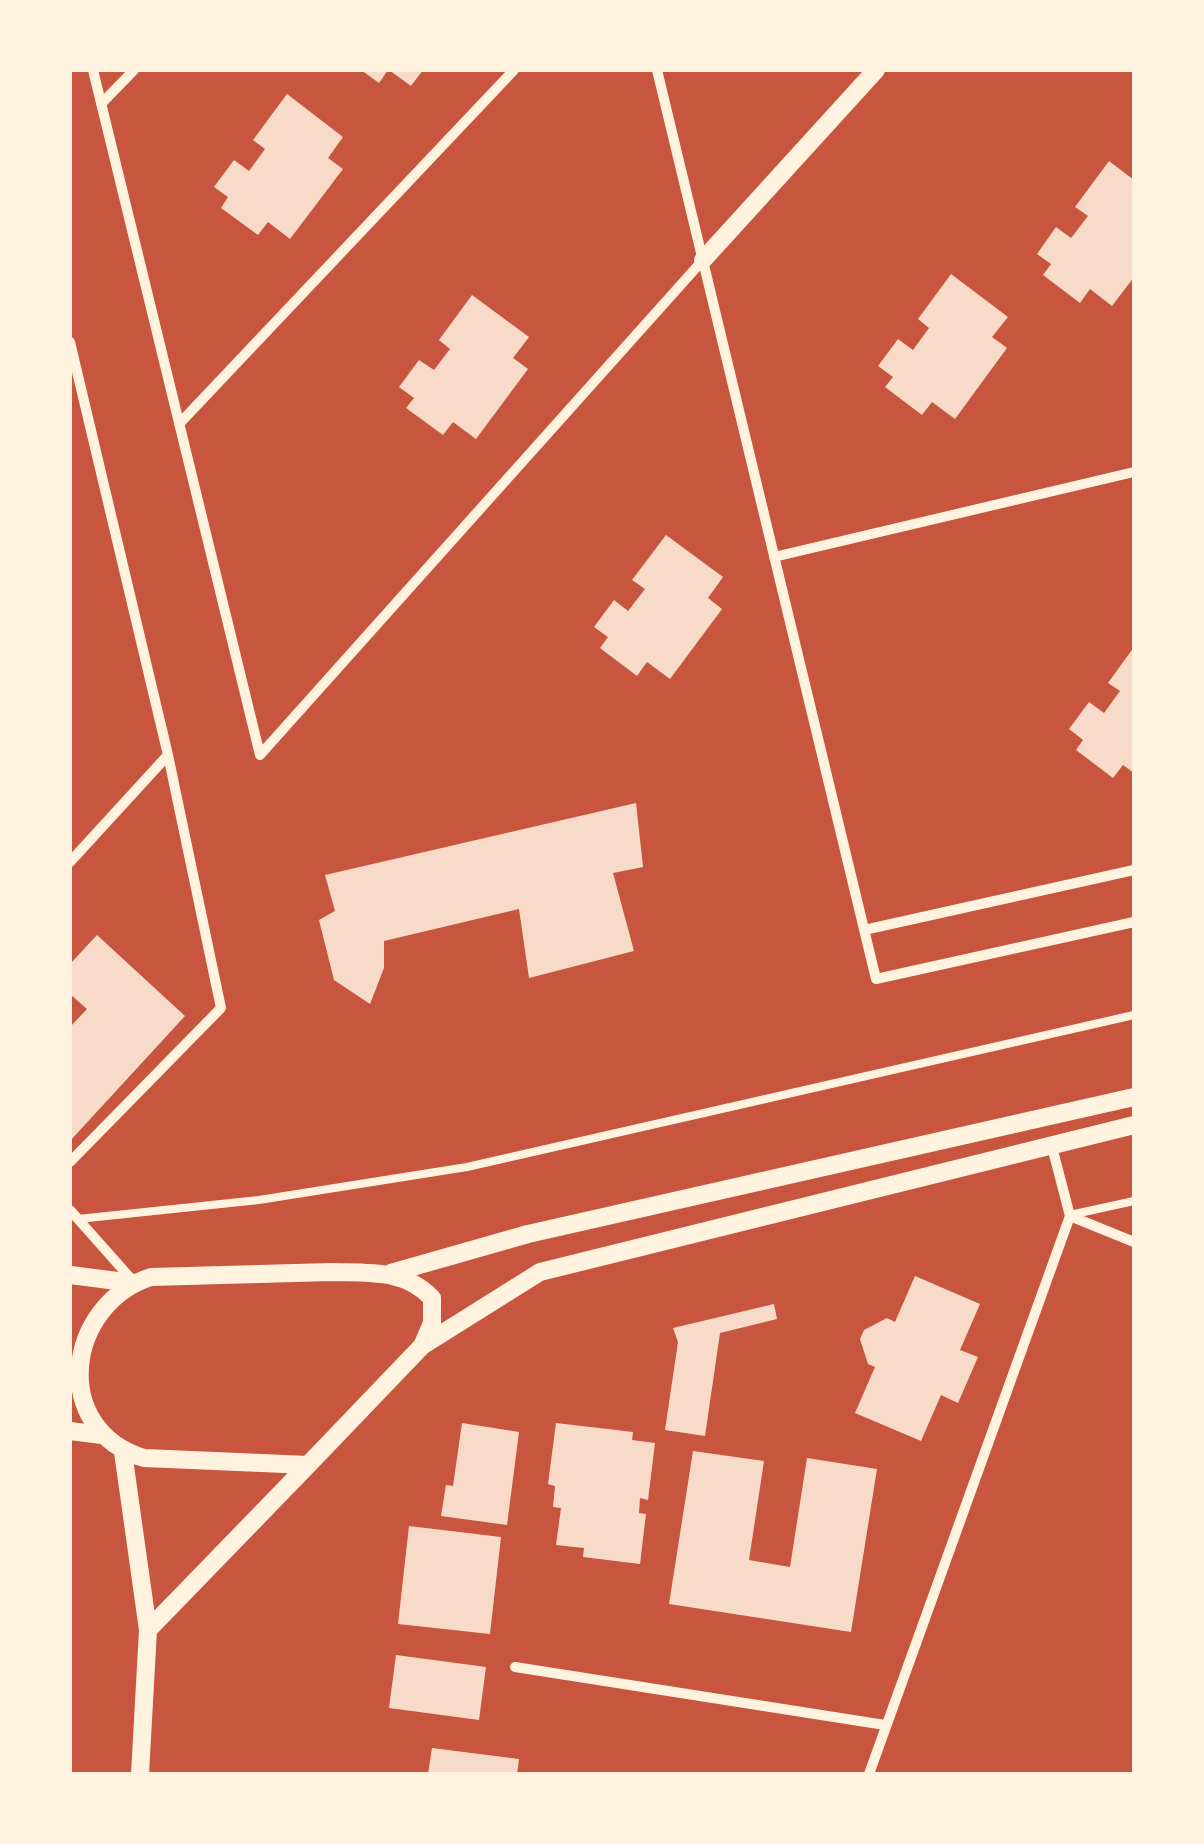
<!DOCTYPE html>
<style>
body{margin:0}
#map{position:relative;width:1204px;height:1844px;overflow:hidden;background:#c8553d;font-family:Rubik,sans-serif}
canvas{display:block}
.frame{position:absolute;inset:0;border:72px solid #fff3e0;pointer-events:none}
</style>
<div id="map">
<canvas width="1204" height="1844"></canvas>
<div class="frame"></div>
</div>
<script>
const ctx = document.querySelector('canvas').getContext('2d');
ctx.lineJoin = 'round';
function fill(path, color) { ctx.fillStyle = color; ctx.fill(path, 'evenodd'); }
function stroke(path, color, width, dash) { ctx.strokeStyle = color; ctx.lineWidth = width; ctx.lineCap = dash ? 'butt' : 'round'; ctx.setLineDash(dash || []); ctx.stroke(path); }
const building = new Path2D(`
 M361 70H388L379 83Z
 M389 70H423L411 86Z
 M287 94 343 137 328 158 343 169 290 239 268 222 258 235 221 208 228 197 214 187 234 160 249 171 265 149 253 140Z
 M1109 161 1134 180V277L1112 306 1090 289 1080 303 1043 275 1051 264 1037 254 1056 227 1071 238 1088 216 1075 207Z
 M951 274 1008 317 992 337 1007 348 955 419 932 402 922 415 885 387 893 377 878 366 898 339 913 350 929 328 918 319Z
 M472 295 529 337 513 358 528 369 476 439 453 422 443 435 406 408 414 398 399 387 419 360 434 370 450 349 439 340Z
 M666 535 723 577 708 598 722 609 670 679 647 662 637 676 600 648 608 637 594 627 614 600 628 611 645 589 632 580Z
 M1134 647V773L1123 765 1113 778 1076 750 1083 740 1069 729 1089 702 1104 713 1120 691 1108 683Z
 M636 803 643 867 613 873 634 951 529 978 519 909 384 941V968L370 1004 334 980 319 920 335 911 325 875Z
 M97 935 185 1016 70 1141V1027L87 1009 70 994V964Z
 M915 1276 980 1304 960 1350 978 1357 958 1403 941 1395 921 1441 855 1413 875 1367 868 1364 860 1339 864 1330 887 1318 895 1322Z
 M774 1304 777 1319 720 1333 705 1436 665 1430 678 1342 673 1328Z
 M462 1423 519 1432 507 1525 441 1516 446 1485 453 1486Z
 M556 1423 633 1432 632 1440 655 1443 648 1500 640 1498 639 1513 646 1514 640 1564 583 1557 584 1548 556 1545 561 1508 553 1507 555 1486 548 1484Z
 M693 1451 764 1461 749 1560 790 1567 807 1458 877 1469 851 1632 669 1604Z
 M409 1526 501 1537 490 1634 398 1624Z
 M396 1655 486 1667 479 1720 389 1708Z
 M432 1748 519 1759 517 1774H428Z`);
const service = new Path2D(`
 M1070 1215 1134 1201
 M78 1219 259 1200 467 1167 1134 1015`);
const minor = new Path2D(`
 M93 70 260 755
 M657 70 876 979 1134 922
 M101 104 134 70
 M70 342 168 755 221 1008 70 1162
 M179 424 514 70
 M774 557 1134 472
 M260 755 703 260
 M70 862 168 755
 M864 930 1134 870
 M70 1210 133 1281
 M1070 1216 1134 1242
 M515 1667 885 1725
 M869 1774 1070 1216 1051 1143`);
const tertiary = new Path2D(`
 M703 260 876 70
 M331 1272C369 1273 404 1269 432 1298V1323L422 1346 308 1465 144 1458C49 1429 66 1304 151 1277Z
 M391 1273 528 1234 1134 1097
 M70 1275 133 1283
 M422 1346 540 1272 1134 1125
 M70 1431 102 1435
 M123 1452 148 1630 140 1774
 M148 1630 308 1465`);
fill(building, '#f7dbc8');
stroke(service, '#fff3e0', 8);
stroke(minor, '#fff3e0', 10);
stroke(tertiary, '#fff3e0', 18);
</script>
